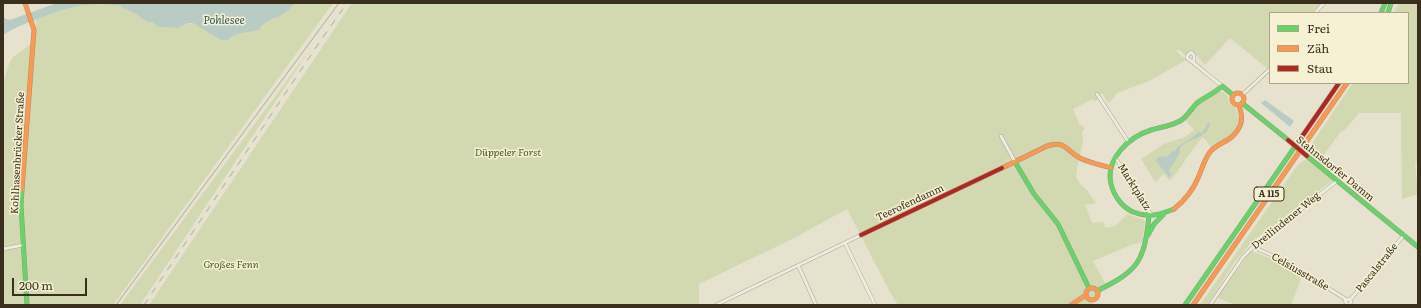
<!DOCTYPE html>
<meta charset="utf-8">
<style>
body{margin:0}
#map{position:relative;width:1421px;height:308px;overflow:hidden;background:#e6e2ce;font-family:Literata,serif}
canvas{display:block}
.frame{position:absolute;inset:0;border:4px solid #3a2f1d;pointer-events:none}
.legend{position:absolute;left:1269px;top:12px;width:140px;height:72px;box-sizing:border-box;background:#f7f1d3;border:1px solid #aba38a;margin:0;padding:5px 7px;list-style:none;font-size:12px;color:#3a2f1d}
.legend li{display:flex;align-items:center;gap:8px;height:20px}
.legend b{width:20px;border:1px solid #aba38a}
.scale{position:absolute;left:12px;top:278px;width:75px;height:18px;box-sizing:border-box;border:2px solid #3a2f1d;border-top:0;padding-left:5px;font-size:12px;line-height:14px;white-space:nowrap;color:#3a2f1d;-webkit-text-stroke:3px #f7f1d3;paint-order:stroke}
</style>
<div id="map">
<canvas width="1421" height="308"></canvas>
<div class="frame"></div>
<ul class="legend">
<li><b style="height:5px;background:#63d668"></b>Frei</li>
<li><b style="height:5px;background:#ff974d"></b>Zäh</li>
<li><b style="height:5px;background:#b3261e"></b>Stau</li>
</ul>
<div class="scale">200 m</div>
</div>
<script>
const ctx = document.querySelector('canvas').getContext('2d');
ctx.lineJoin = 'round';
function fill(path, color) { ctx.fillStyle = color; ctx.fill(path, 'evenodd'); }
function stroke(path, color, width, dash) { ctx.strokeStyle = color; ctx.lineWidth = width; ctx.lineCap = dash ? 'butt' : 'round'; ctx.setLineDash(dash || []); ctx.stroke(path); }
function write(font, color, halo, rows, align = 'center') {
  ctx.font = font + ' Literata,serif'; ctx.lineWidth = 3; ctx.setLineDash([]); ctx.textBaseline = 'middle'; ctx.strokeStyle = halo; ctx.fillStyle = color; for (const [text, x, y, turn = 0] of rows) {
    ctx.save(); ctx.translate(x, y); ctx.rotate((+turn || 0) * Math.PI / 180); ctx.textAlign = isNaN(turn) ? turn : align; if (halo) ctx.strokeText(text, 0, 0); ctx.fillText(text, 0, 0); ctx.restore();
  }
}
const green = new Path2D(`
 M296 3H333L113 305H3V85L7 69 12 58 35 41 36 19C66 8 89 1 121 6L123 8 136 14 147 22H152L158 27 172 28 193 23 215 36 228 40C237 32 248 33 259 30 264 21 271 20 280 16 286 13 291 7 296 3Z
 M352 3H1321L1312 13H1270V67L1268 69 1230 38 1205 65 1191 49 1185 55 1178 49 1176 51 1186 60 1149 81 1117 93 1111 101 1108 103 1102 93 1100 95V98L1094 101 1093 99 1073 109 1079 124 1085 128 1082 133 1083 141 1077 169 1076 177 1080 184 1086 189 1096 203 1085 205 1092 223 1103 222 1106 228 1115 226 1127 214 1144 220 1145 222 1142 242 1131 245 1093 261 1106 285 1098 288 1089 285 1084 296 1086 299 1091 301 1093 305H898L889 290 847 209 794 238 699 284V305H149Z
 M1399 3H1418V162L1415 163 1418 194 1402 199 1401 113H1359L1344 131 1342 130 1320 160 1330 171 1309 153 1313 142 1353 83H1408V13H1394Z
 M309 51 140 305H120Z
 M1219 91C1230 94 1226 96 1230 104L1236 109 1240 121C1234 134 1224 141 1212 148L1203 137C1190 150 1183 166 1170 181L1164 174 1155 182 1141 159 1164 144 1185 137 1194 130 1185 120 1200 103Z
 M1306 159 1333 180 1252 242 1234 263 1207 305H1200L1297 166Z
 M1251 251 1280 262 1302 275 1291 305H1236L1218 298V296Z
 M1087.5 293a4.5 4.5 0 1 1 9 0a4.5 4.5 0 1 1-9 0Z`);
const water = new Path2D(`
 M57 3H296C291 7 286 13 280 16 271 20 264 21 259 30 248 33 236 32 228 40H221L193 23H189L177 28 158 27 152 22H147L136 14 123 8 121 6C90 1 68 7 40 18 27 23 15 27 3 35V17L6 19 10 20Z
 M1265 100 1294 121 1290 127 1261 103Z
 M1208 123H1210C1207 141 1188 136 1180 148 1179 151 1180 151 1179 154 1176 160 1172 165 1169 170L1171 175 1169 177 1156 161 1157 158 1162 156 1166 157 1171 153 1173 150 1175 151 1177 149 1176 148C1181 144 1196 136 1198 132L1202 133Z`);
const street = new Path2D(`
 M1315 13 1324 3
 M1194 63V55L1191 52 1187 56V58C1194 63 1200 68 1207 74L1222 86
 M1097 94 1129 143
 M1242 95 1270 69
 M1001 136 1015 162
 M1115 157 1152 216
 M845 243 875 305
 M1254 246 1260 250 1285 261 1347 300
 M3 249 23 245
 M798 265 816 305
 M1350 300 1404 235
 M716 305 861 235
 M1210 305 1243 257 1254 246 1337 181
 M1348 305 1345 301 1349 299 1351 302 1349 305`);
const fast = new Path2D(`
 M1381 13 1385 3
 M1388 13 1391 3
 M1242 103 1288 140
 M1307 156 1418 247
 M1015 162 1034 194 1058 224 1089 288
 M22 189 21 205 27 305
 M1174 209C1159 215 1148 218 1133 212 1122 207 1114 196 1111 184 1105 159 1129 137 1151 130 1161 127 1171 126 1180 121 1187 117 1191 109 1197 103 1205 97 1215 93 1222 86L1233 95
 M1148 235 1154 224 1163 215
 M1097 291C1139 270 1144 262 1149 216
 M1185 305 1301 138`);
const slow = new Path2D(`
 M1232 99a6 6 0 1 1 12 0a6 6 0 1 1-12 0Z
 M1002 168 1047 146C1066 140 1066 151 1080 158 1090 163 1101 165 1111 168
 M22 189 34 30 25 3
 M1174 209C1184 201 1193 190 1198 178 1202 169 1204 160 1210 152 1218 142 1233 142 1240 126 1243 119 1241 112 1239 105
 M1086 294a6 6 0 1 1 12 0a6 6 0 1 1-12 0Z
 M1071 305 1086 295
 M1193 305 1347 83`);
const jam = new Path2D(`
 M1301 138 1339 83
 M861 235 1002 168`);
const tram = new Path2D(`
 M116 305 339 3`);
const rail = new Path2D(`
 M144 305 321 40 347 3`);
const jamBridge = new Path2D(`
 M1288 140 1307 156`);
const shields = [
 [1269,194,30]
];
const shieldNames = [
 ["A 115",1269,194]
];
const streetNames = [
 ["Kohlhasenbrücker Straße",18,153,-87],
 ["Stahnsdorfer Damm",1335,169,39],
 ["Marktplatz",1134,187,58],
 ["Teerofendamm",910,203,-25],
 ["Dreilindener Weg",1286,221,-39],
 ["Pascalstraße",1377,268,-51],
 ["Celsiusstraße",1300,272,30]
];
const parkNames = [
 ["Düppeler Forst",508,153],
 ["Großes Fenn",231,265]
];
const waterNames = [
 ["Pohlesee",224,21]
];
fill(green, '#d2d8af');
fill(water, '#b8ccc3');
stroke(street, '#aba696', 4);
stroke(fast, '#9b9586', 5);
stroke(slow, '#9b9586', 5);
stroke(jam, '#9b9586', 5);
stroke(street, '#eeebdf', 3);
stroke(fast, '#63d668', 4);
stroke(slow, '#ff974d', 4);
stroke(jam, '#b3261e', 4);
stroke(tram, '#adaa9f', 1);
stroke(rail, '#adaa9f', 1, [7, 7]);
stroke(jamBridge, '#9b9586', 5, []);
stroke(jamBridge, '#b3261e', 4);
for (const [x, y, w] of shields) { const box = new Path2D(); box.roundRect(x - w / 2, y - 7, w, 14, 3); ctx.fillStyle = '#f7f1d3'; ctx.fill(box); stroke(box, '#3a2f1d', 1); }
write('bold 9px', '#3a2f1d', null, shieldNames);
write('10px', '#3a2f1d', '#f7f1d3', streetNames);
write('italic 10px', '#445823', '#f7f1d3', parkNames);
write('italic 11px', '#2c585b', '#f7f1d3', waterNames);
</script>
